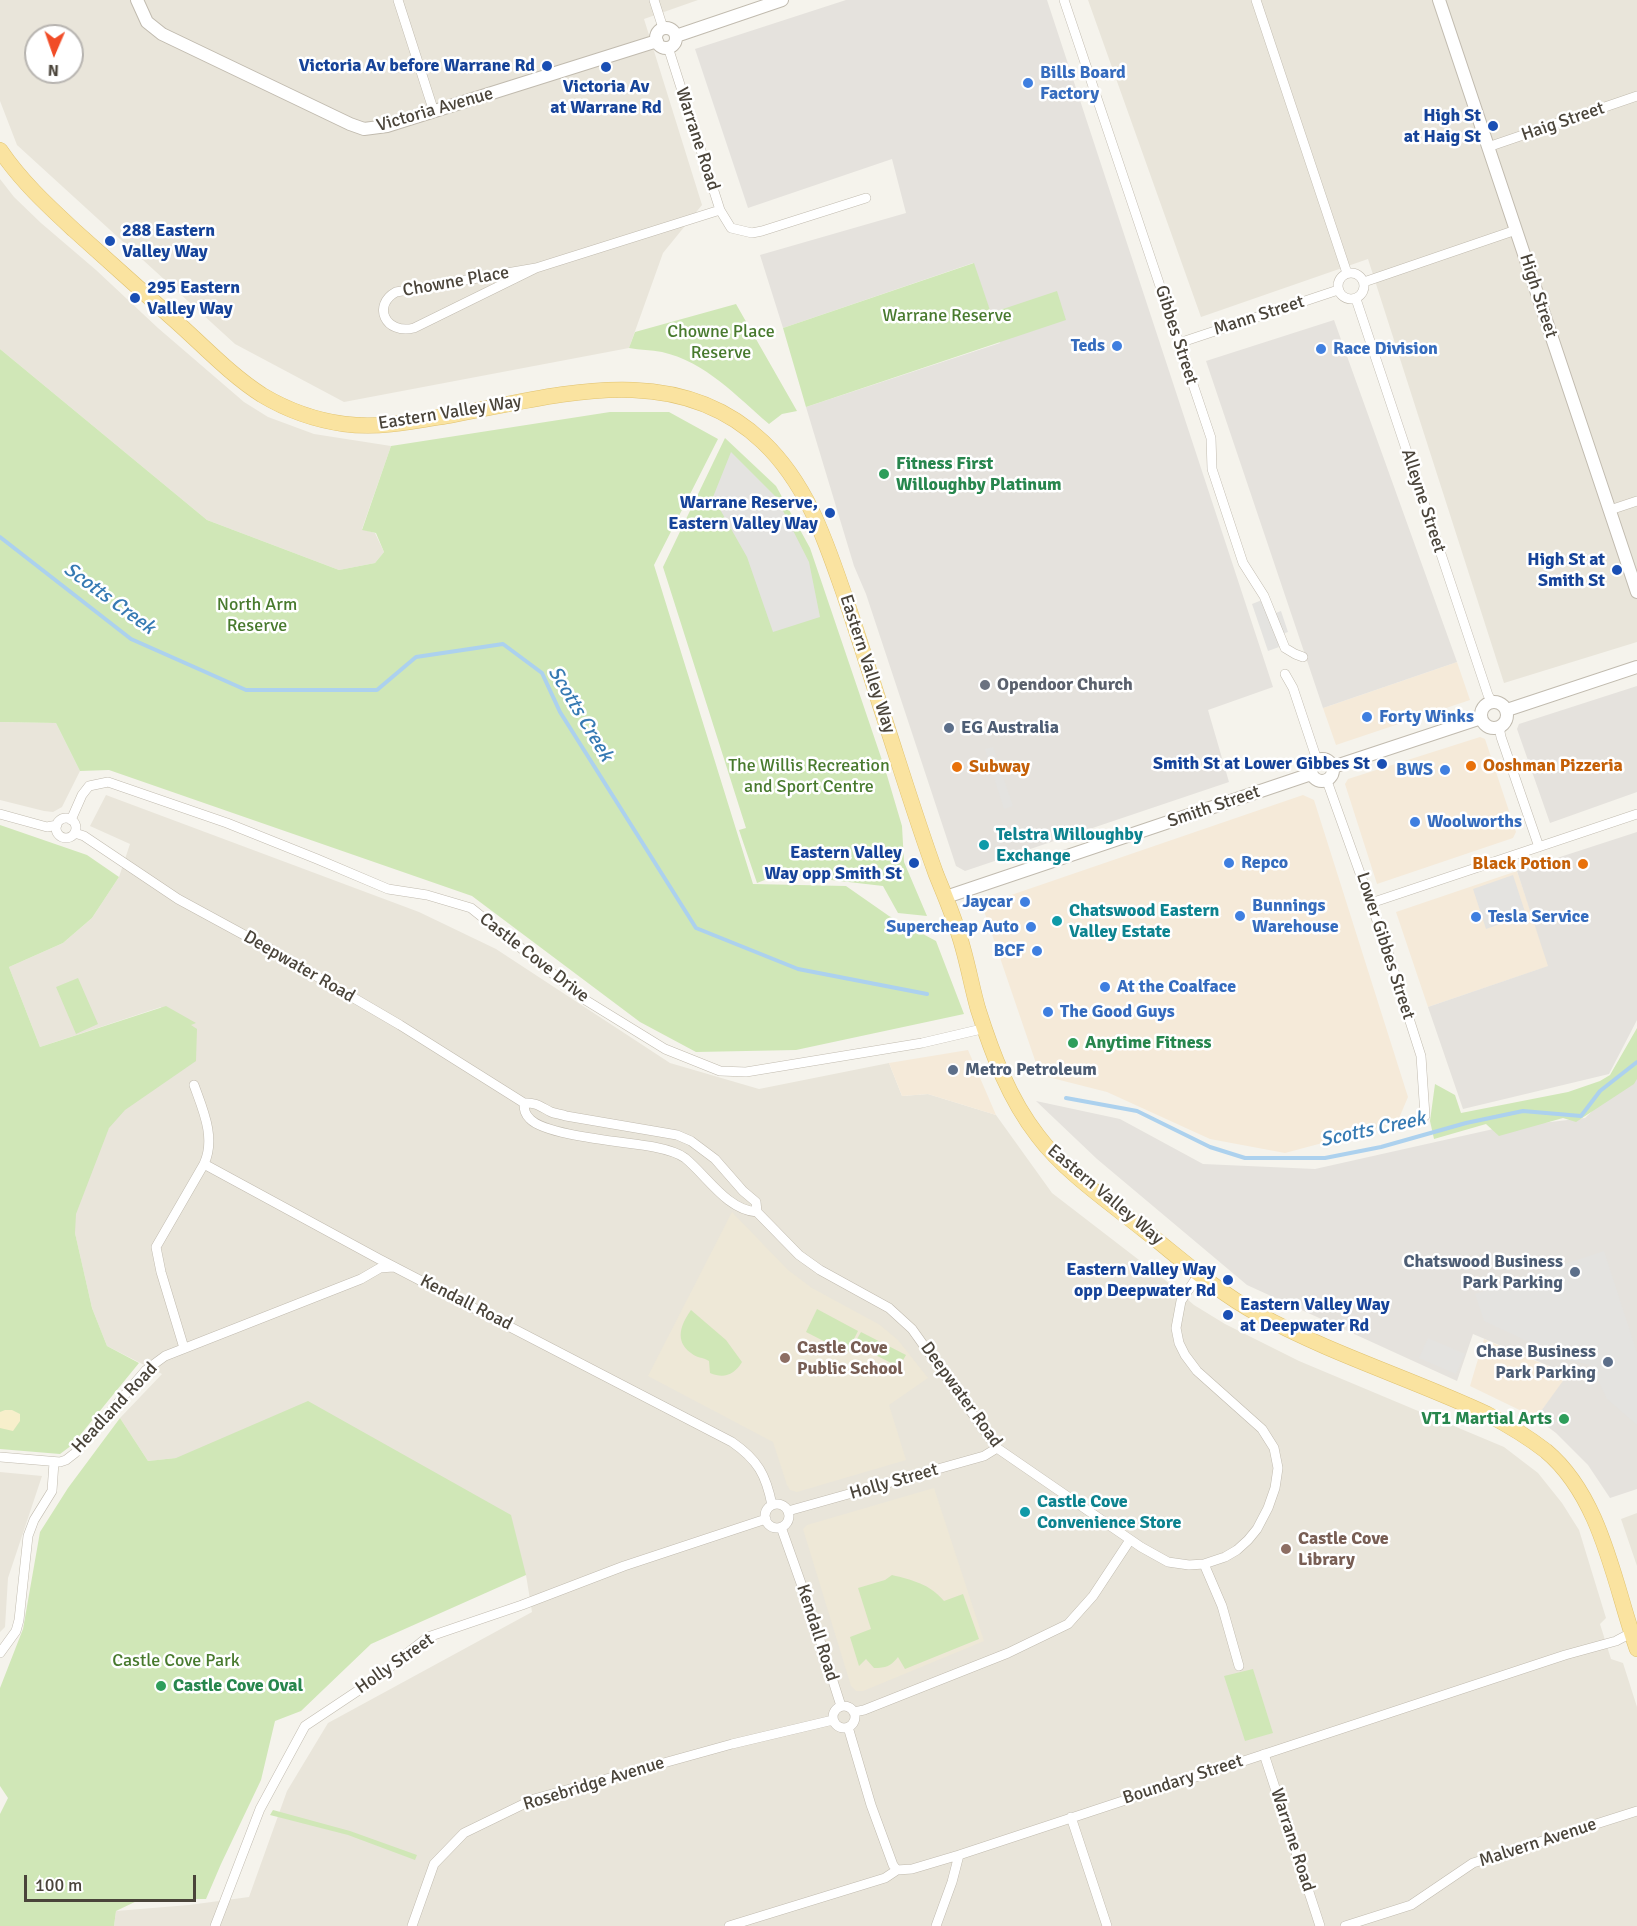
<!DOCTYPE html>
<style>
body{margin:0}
#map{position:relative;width:1637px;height:1926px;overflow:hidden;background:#f5f3ec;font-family:Signika,sans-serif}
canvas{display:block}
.north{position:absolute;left:24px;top:24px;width:60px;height:60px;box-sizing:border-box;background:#fff;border:2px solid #b7b4b0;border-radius:50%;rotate:182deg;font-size:16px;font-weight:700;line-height:24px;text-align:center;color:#4a443a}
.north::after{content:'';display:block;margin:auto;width:21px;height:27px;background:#f14c27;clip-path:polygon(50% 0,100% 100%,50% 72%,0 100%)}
.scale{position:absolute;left:24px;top:1875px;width:172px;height:27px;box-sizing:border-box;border:3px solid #4a443a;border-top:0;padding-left:8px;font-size:18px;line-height:21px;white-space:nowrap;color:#4a443a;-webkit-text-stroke:4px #fff;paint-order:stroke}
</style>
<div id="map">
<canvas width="1637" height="1926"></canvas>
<div class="north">N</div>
<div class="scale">100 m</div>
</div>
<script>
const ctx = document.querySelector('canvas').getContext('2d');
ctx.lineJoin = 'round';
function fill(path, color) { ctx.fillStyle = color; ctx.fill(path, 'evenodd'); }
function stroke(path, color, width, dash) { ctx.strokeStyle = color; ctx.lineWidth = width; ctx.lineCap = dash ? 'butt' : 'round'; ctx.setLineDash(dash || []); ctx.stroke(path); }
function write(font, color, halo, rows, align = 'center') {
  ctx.font = font + ' Signika,sans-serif'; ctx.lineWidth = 5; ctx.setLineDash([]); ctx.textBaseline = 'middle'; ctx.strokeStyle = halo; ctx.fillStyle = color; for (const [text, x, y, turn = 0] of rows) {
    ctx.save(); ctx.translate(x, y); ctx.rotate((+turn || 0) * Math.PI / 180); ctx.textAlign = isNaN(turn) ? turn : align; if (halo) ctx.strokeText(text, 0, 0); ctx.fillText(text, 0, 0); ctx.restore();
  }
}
const residential = new Path2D(`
 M0 0H698L644 19 702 205 663 253 629 348 344 402 235 344 17 145 0 101ZM36 36H72V72H36Z
 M1088 0H1637V642L1504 683 1368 259 1201 317Z
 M0 179 14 197 41 223 96 270 158 328 244 402 268 417 314 434 391 446 362 529 375 533 384 552 375 563 339 570 207 520 0 349Z
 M0 722 56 723 80 771 62 807 53 812 44 811 0 800Z
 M106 795 419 912 496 949 670 1063 759 1089 889 1063 902 1096 928 1094 996 1115 1052 1193 1165 1280 1194 1305 1225 1324 1299 1361 1504 1447 1538 1473 1562 1503 1579 1530 1606 1618 1600 1624 1611 1659 1623 1663 1637 1707V1926H114L116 1911 189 1905 249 1897 287 1791 328 1723 532 1612 526 1575 176 1458 148 1461 120 1418 162 1374 107 1346 92 1308 72 1220 86 1180 161 1007 40 1047 9 967 63 943 92 918 119 877 130 844 90 826Z
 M0 1472 42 1476 8 1578 5 1627 0 1632Z
 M1637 1513V1566L1621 1519Z`);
const commercial = new Path2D(`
 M1457 662 1470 700 1336 745 1323 708Z
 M1480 737 1485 739 1516 832 1513 838 1377 884 1345 784 1348 779Z
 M1303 795 1314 800 1408 1097 1397 1123 1285 1153 1210 1139 1107 1092 1040 1075 982 905Z
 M1517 871 1549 966 1428 1007 1396 912Z
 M968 1050 996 1115 928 1094 902 1096 889 1063Z
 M1484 1339 1569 1375 1536 1418 1470 1386Z`);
const industrial = new Path2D(`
 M846 0H1047L1273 687 1208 710 1229 782 965 871 956 866 866 594 854 566 806 407 1000 343 991 314 973 263 783 328 760 255 906 213 892 159 748 208 695 49Z
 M1334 320 1457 662 1323 708 1206 361Z
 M1637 686V792L1550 823 1517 729 1519 724Z
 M1637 832V1020L1609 1074 1463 1109 1428 1007 1548 966 1517 871Z
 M1637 1068V1489L1610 1498 1588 1465 1556 1433 1536 1418 1568 1374 1473 1334 1457 1381 1247 1285 1097 1159 1036 1101 1120 1119 1203 1164 1315 1169 1498 1128 1585 1118Z`);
const education = new Path2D(`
 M732 1212 788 1270 812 1288 880 1325 898 1340 928 1378 889 1405 906 1460 797 1492 790 1490 787 1485 773 1442 648 1376Z
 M934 1488 984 1641 863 1691H856L851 1686 803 1529 807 1525Z`);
const green = new Path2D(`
 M974 263 991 313 1057 291 1066 320 806 407 783 328Z
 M736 304 797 411 782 414 769 424C736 396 706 362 662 352 651 350 640 350 629 348L635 332Z
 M0 349 207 520 339 570 375 563 384 552 376 533 362 530 391 446 610 412H669L718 439 654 565 753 884 846 886 889 916 936 941 964 1014 796 1050 696 1052 640 1022 472 896 109 770 80 771 56 723 0 722Z
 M725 438 776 486 810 548 886 772 902 826 904 862 927 916 898 913 883 886 780 874 757 883 739 830 746 828 663 567Z
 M0 825 87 855 119 877 92 918 63 943 9 967 40 1047 166 1006 196 1023 191 1025 197 1029 196 1061 125 1110 109 1128 76 1214 75 1233 92 1308 107 1346 139 1363 72 1445 60 1454 0 1449Z
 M78 978 98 1024 76 1034 56 987Z
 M1637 1028V1079L1634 1084 1576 1122 1563 1118 1499 1136 1486 1124 1434 1139 1430 1121 1435 1084 1455 1095 1461 1113 1568 1092 1600 1081 1610 1075Z
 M817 1309 858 1331 847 1353 806 1332Z
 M691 1310 726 1340 742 1362C734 1375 724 1379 710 1373L709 1361C703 1357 696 1358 691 1353 674 1341 681 1324 691 1310Z
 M861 1332 906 1355 899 1367 854 1344Z
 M308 1401 511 1515 526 1575 371 1644 301 1711 275 1721 261 1780 221 1864 206 1899H141L116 1911 114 1926H0V1814L8 1798 0 1786V1688L23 1629 40 1532 68 1488 120 1418 148 1461 176 1458Z
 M892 1575C912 1580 930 1584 944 1601L963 1594 979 1639 905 1669 898 1657C891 1666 886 1668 874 1668L866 1659 859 1666 850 1637 871 1629 858 1588 885 1580Z
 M1253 1669 1273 1733 1245 1741 1224 1676Z
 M273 1810 350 1831 417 1855 415 1860 348 1835 270 1815Z`);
const sand = new Path2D(`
 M5 1410H12L20 1414V1421L13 1431 0 1428V1412Z`);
const parking = new Path2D(`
 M731 452 776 497 809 562 820 617 773 632 747 557 713 497Z
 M1262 600 1268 616 1281 611 1288 632 1276 636 1279 647 1268 651 1252 604Z
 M993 747 1013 806 1004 809 985 749Z
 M1513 875 1526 915 1486 929 1473 889Z
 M1604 1251 1637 1353V1425L1607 1399 1591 1365 1568 1360 1484 1321 1475 1294Z
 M1428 1338 1465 1354 1456 1374 1419 1358Z`);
const stream = new Path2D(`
 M0 537 131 639 246 690H377L416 657 503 644 542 673 560 712 696 928 798 969 927 994
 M1066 1098 1137 1111 1210 1147 1245 1158H1325L1381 1147 1466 1123 1523 1111 1581 1116 1600 1091 1637 1062`);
const minor = new Path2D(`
 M398 0 434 112
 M654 0 663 28
 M1064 0 1211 438 1212 469 1243 563 1264 596 1285 648 1295 654 1303 657
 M1256 0 1347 273
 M668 47 720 210 731 228 752 233 762 231 866 198
 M1488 147 1637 96
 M536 268 414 328C385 335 372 305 396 292L536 268 720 210
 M1338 286a13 13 0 1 1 26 0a13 13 0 1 1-26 0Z
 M1364 282 1516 230
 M1356 299 1488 695 1492 702
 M1179 343 1338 290
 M1610 510 1637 501
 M1285 674 1293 688 1317 760
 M1499 727 1501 737 1539 847
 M1327 781 1385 943 1421 1056 1425 1116
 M0 814 47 827 57 825
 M56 828a10 10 0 1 1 20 0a10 10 0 1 1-20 0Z
 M71 820 82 795 89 786 108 782 227 823 317 859 388 889 427 895 471 908 587 1001 665 1049 720 1071 746 1072 922 1043 986 1028
 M75 833 84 836 178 899 270 949 400 1025 524 1103C536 1102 541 1107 551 1112 556 1114 561 1114 566 1116L677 1135 691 1141 715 1159 743 1191 756 1202 757 1212 799 1255 820 1270 889 1308 912 1329 997 1448 1141 1547 1168 1562 1189 1565 1204 1564 1225 1557 1237 1550 1248 1540 1257 1529 1268 1508 1275 1488 1278 1468 1274 1448 1262 1429 1197 1371 1185 1355 1179 1343 1176 1328 1181 1301 1199 1274
 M1371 903 1637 814
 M194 1085C203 1110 216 1138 204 1164L379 1259 732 1442C758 1460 766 1475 772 1505
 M524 1103C524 1110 525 1114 530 1119 546 1136 628 1142 654 1147 664 1149 677 1152 685 1158 707 1176 727 1210 757 1212
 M184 1348 161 1272 156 1247 204 1164
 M0 1457 60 1462 66 1460 75 1453 146 1370 165 1356 361 1279 380 1268 393 1267
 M765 1516a12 12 0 1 1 24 0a12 12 0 1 1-24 0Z
 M788 1511 984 1456 997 1448
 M781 1527 808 1603 841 1706
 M1204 1564 1222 1606 1239 1666
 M0 1653 16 1631 19 1620 28 1536 34 1520 52 1491 54 1462
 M833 1717a11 11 0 1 1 22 0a11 11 0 1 1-22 0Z
 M854 1712 864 1710 1008 1653 1068 1624 1093 1596 1130 1540
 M848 1727 871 1805 893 1865 897 1870
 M1264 1754 1320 1926
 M1071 1817 1107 1926
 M215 1926 260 1809 305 1726 371 1682 428 1637 522 1605 624 1566 766 1519
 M412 1926 434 1864 464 1833 534 1799 732 1744 833 1720
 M729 1926 885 1878 897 1870 912 1869 959 1855 1565 1655 1616 1641 1631 1633
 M936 1926 952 1882 959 1855
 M1345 1926 1411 1905 1473 1863 1637 1811`);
const tertiary = new Path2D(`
 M137 0 147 22 162 34 350 124 364 129 387 126 657 41
 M1439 0 1637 592
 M656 38a10 10 0 1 1 20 0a10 10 0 1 1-20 0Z
 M676 36 782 0
 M1481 715a13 13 0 1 1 26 0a13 13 0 1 1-26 0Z
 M1507 710 1637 667
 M1311 770a11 11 0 1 1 22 0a11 11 0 1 1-22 0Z
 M1333 767 1481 718
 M946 897 1311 774`);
const primary = new Path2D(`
 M0 150C21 181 47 205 74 230 106 259 139 288 171 317 201 343 229 374 262 395 287 410 315 420 344 424 380 429 416 421 452 415 556 396 675 358 763 442 807 484 825 539 844 594 857 632 869 670 881 708 899 763 916 819 936 874 944 894 953 914 959 935 967 959 971 984 978 1009 992 1053 1009 1099 1038 1136 1065 1172 1109 1202 1144 1230 1181 1259 1216 1291 1258 1314 1331 1354 1412 1379 1487 1414 1508 1425 1528 1437 1546 1451 1602 1498 1614 1584 1637 1649`);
const markers = [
 [547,66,6,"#1a4fb4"],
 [606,67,6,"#1a4fb4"],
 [1028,83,6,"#3f7fe0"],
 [1493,126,6,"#1a4fb4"],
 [110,241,6,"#1a4fb4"],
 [135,298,6,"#1a4fb4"],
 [1117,346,6,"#3f7fe0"],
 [1321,349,6,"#3f7fe0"],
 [884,474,6,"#2e9e5b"],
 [830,513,6,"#1a4fb4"],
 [1617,570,6,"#1a4fb4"],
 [985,685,6,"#6b7280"],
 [1367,717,6,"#3f7fe0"],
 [949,728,6,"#5c6f8a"],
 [1382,764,6,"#1a4fb4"],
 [1471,766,6,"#e8710a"],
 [957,767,6,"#e8710a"],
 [1445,770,6,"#3f7fe0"],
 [1415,822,6,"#3f7fe0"],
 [984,845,6,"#0f9aa8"],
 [914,863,6,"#1a4fb4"],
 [1229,863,6,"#3f7fe0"],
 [1583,864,6,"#e8710a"],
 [1025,902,6,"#3f7fe0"],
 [1240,916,6,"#3f7fe0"],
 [1476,917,6,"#3f7fe0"],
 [1057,921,6,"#0f9aa8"],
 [1031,927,6,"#3f7fe0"],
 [1037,951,6,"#3f7fe0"],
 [1105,987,6,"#3f7fe0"],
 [1048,1012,6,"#3f7fe0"],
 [1073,1043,6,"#2e9e5b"],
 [953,1070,6,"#5c6f8a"],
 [1575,1272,6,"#5c6f8a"],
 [1228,1280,6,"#1a4fb4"],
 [1228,1315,6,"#1a4fb4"],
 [785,1358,6,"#8d6e63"],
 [1608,1362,6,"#5c6f8a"],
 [1564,1419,6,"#2e9e5b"],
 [1025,1512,6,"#0f9aa8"],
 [1286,1549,6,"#8d6e63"],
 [161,1686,6,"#2e9e5b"]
];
const transitNames = [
 ["Victoria Av before Warrane Rd",535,66],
 ["Victoria Av",606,87,"center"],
 ["at Warrane Rd",606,108,"center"],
 ["High St",1481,116],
 ["at Haig St",1481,137],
 ["288 Eastern",122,231,"left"],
 ["Valley Way",122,252,"left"],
 ["295 Eastern",147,288,"left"],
 ["Valley Way",147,309,"left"],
 ["Warrane Reserve,",818,503],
 ["Eastern Valley Way",818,524],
 ["High St at",1605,560],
 ["Smith St",1605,581],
 ["Smith St at Lower Gibbes St",1370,764],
 ["Eastern Valley",902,853],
 ["Way opp Smith St",902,874],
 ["Eastern Valley Way",1216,1270],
 ["opp Deepwater Rd",1216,1291],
 ["Eastern Valley Way",1240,1305,"left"],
 ["at Deepwater Rd",1240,1326,"left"]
];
const shopNames = [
 ["Bills Board",1040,73],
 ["Factory",1040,94],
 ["Teds",1105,346,"right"],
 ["Race Division",1333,349],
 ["Forty Winks",1379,717],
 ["BWS",1433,770,"right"],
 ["Woolworths",1427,822],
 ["Repco",1241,863],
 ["Jaycar",1013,902,"right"],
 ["Bunnings",1252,906],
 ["Warehouse",1252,927],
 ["Tesla Service",1488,917],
 ["Supercheap Auto",1019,927,"right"],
 ["BCF",1025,951,"right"],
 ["At the Coalface",1117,987],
 ["The Good Guys",1060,1012]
];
const streetNames = [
 ["Victoria Avenue",435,110,-16],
 ["Haig Street",1563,122,-19],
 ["Warrane Road",697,139,72],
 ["Chowne Place",456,282,-10],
 ["High Street",1538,296,72],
 ["Mann Street",1259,316,-18],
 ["Gibbes Street",1176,335,72],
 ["Eastern Valley Way",450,413,-9],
 ["Alleyne Street",1423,501,72],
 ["Eastern Valley Way",867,664,72],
 ["Smith Street",1214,807,-19],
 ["Lower Gibbes Street",1385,946,72],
 ["Castle Cove Drive",534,958,38],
 ["Deepwater Road",299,967,30],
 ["Eastern Valley Way",1105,1195,40],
 ["Kendall Road",466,1303,27],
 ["Deepwater Road",961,1395,54],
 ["Headland Road",115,1408,-47],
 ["Holly Street",894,1482,-16],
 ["Kendall Road",817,1633,72],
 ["Holly Street",395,1664,-35],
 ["Boundary Street",1183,1780,-18],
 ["Rosebridge Avenue",594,1784,-17],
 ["Warrane Road",1292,1840,72],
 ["Malvern Avenue",1538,1843,-18]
];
const parkNames = [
 ["Warrane Reserve",947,316],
 ["Chowne Place",721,332],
 ["Reserve",721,353],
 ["North Arm",257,605],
 ["Reserve",257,626],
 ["The Willis Recreation",809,766],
 ["and Sport Centre",809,787],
 ["Castle Cove Park",176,1661]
];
const leisureNames = [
 ["Fitness First",896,464],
 ["Willoughby Platinum",896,485],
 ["Anytime Fitness",1085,1043],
 ["VT1 Martial Arts",1552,1419,"right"],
 ["Castle Cove Oval",173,1686]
];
const worshipNames = [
 ["Opendoor Church",997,685]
];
const serviceNames = [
 ["EG Australia",961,728],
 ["Metro Petroleum",965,1070],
 ["Chatswood Business",1563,1262,"right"],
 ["Park Parking",1563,1283,"right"],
 ["Chase Business",1596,1352,"right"],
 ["Park Parking",1596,1373,"right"]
];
const foodNames = [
 ["Ooshman Pizzeria",1483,766],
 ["Subway",969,767],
 ["Black Potion",1571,864,"right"]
];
const cultureNames = [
 ["Telstra Willoughby",996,835],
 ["Exchange",996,856],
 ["Chatswood Eastern",1069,911],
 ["Valley Estate",1069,932],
 ["Castle Cove",1037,1502],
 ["Convenience Store",1037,1523]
];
const educationNames = [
 ["Castle Cove",797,1348],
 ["Public School",797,1369],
 ["Castle Cove",1298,1539],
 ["Library",1298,1560]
];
const waterNames = [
 ["Scotts Creek",109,599,36],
 ["Scotts Creek",580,714,59],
 ["Scotts Creek",1373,1130,-12]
];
fill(residential, '#e9e5da');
fill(commercial, '#f5ead9');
fill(industrial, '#e5e2dd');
fill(education, '#eee8d7');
fill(green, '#d0e7b7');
fill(sand, '#f7efcb');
fill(parking, '#e4e3e0');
stroke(stream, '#acd1ee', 4);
stroke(minor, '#c1bbaf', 10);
stroke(tertiary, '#c1bbaf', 14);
stroke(primary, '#e0c26f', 16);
stroke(minor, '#fff', 9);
stroke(tertiary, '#fff', 12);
stroke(primary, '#fae3a0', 15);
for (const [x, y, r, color] of markers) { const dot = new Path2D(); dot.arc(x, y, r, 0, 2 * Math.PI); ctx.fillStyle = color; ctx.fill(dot); stroke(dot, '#fff', 2); }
write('bold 18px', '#164399', '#fff', transitNames, 'right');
write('bold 18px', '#366cbe', '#fff', shopNames, 'left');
write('18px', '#4a443a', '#fff', streetNames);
write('18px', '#487a2e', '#fff', parkNames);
write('bold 18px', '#27864d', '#fff', leisureNames, 'left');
write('bold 18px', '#5b616d', '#fff', worshipNames, 'left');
write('bold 18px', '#4e5e75', '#fff', serviceNames, 'left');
write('bold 18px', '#c56008', '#fff', foodNames, 'left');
write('bold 18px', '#0d838f', '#fff', cultureNames, 'left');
write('bold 18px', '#785e54', '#fff', educationNames, 'left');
write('italic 20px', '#367ab3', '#fff', waterNames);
</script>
